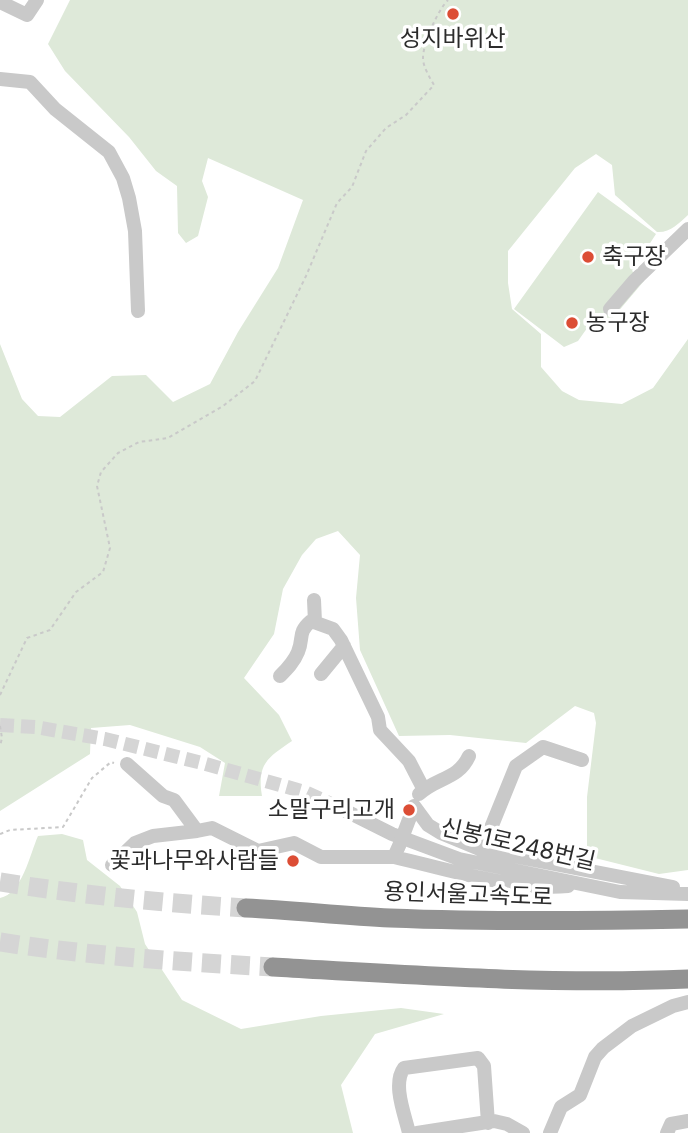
<!DOCTYPE html>
<meta charset="utf-8">
<style>
body{margin:0}
canvas{display:block;background:#fff}
</style>
<canvas width="688" height="1133"></canvas>
<script>
const ctx = document.querySelector('canvas').getContext('2d');
ctx.lineJoin = 'round';
function fill(path, color) { ctx.fillStyle = color; ctx.fill(path, 'evenodd'); }
function stroke(path, color, width, dash) { ctx.strokeStyle = color; ctx.lineWidth = width; ctx.lineCap = dash ? 'butt' : 'round'; ctx.setLineDash(dash || []); ctx.stroke(path); }
function write(font, color, halo, rows, align = 'center') {
  ctx.font = font + ' Inter,"Noto Sans KR",sans-serif'; ctx.lineWidth = 7; ctx.setLineDash([]); ctx.textBaseline = 'middle'; ctx.strokeStyle = halo; ctx.fillStyle = color; for (const [text, x, y, turn = 0] of rows) {
    ctx.save(); ctx.translate(x, y); ctx.rotate((+turn || 0) * Math.PI / 180); ctx.textAlign = isNaN(turn) ? turn : align; if (halo) ctx.strokeText(text, 0, 0); ctx.fillText(text, 0, 0); ctx.restore();
  }
}
const green = new Path2D(`
 M70 0H688V215C679 223 670 233 657 232L615 195 612 165 596 154 575 168 508 251V283L512 309 541 334V367L562 391 579 400 622 404 653 388 688 339V870L659 874 587 856V797L596 723 594 713 575 706 526 743 450 735 399 736 360 650 356 598 360 555 338 531 316 539 302 555 283 589 274 634 244 678 279 715 292 741C267 758 257 764 262 796H219L225 763 200 747 130 725 91 728 90 754 0 811V344L22 399 38 416 60 417 112 376 146 375 173 402 210 384 238 332 278 268 303 200 208 158 202 181 208 197 198 236 186 243 178 233 177 186 156 171 129 137 65 71 48 44Z
 M598 192 656 234 632 271 644 281 611 320 590 324 578 341 564 347 514 309Z
 M62 834 83 840 87 860 120 886 137 912 145 944 182 1000 241 1029 321 1016 401 1008 444 1014 375 1034 341 1085 353 1133H0V898C22 894 30 854 38 836Z`);
const minorTunnel = new Path2D(`
 M0 725 35 727 105 739 202 763 305 792 344 810`);
const highwayTunnel = new Path2D(`
 M0 882C82 895 163 903 246 908
 M0 942C91 956 182 962 273 967`);
const path = new Path2D(`
 M0 695 27 638 50 630 76 592 103 572 110 548 97 486 101 472 118 453 139 442 168 438 223 406 255 381 306 276 337 203 352 187 366 151 386 128 406 115 434 85C430 78 423 67 423 58 423 43 438 10 448 0
 M0 726 2 738 0 746
 M0 834 10 830 63 827 92 778 111 762 114 763`);
const minor = new Path2D(`
 M0 2 27 15 37 0
 M0 79 30 82 55 109 109 152 123 178 129 198 135 231 138 311
 M610 309 634 281 688 229
 M314 600 315 622
 M321 674 344 646
 M280 676C287 669 294 662 298 652 304 638 297 633 311 621L333 629 341 640 378 717 380 730 409 761 424 790
 M127 764 163 796 174 800 197 831 212 828 258 851 294 843 321 857H394
 M419 794C437 777 458 780 469 756
 M344 810 392 834 459 859 620 892 688 894
 M410 817 414 806 428 825 441 833 482 850 673 887
 M398 848 394 857C446 869 515 891 568 886
 M482 850 516 766 543 747 582 760
 M112 865 135 843 153 836 197 831
 M409 1133C405 1115 392 1084 404 1068L478 1058 484 1066 488 1123
 M417 1133 494 1121 507 1124 523 1133
 M550 1133 561 1107 580 1095 595 1057 603 1048 632 1026 673 1006 688 1002
 M667 1133 671 1124 688 1121`);
const highway = new Path2D(`
 M246 908C294 910 342 916 390 918 489 922 588 921 688 919
 M273 967C412 975 549 985 688 979`);
const minorBridge = new Path2D(`
 M399 846 410 817`);
const markers = [
 [453,14,7,"#dc4d35"],
 [588,257,7,"#dc4d35"],
 [572,323,7,"#dc4d35"],
 [409,810,7,"#dc4d35"],
 [293,861,7,"#dc4d35"]
];
const poiNames = [
 ["성지바위산",453,39,"center"],
 ["축구장",602,257],
 ["농구장",586,323],
 ["소말구리고개",395,810,"right"],
 ["꽃과나무와사람들",279,861,"right"]
];
const streetNames = [
 ["신봉1로248번길",518,845,13],
 ["용인서울고속도로",468,895,2]
];
fill(green, '#dee9d9');
stroke(minorTunnel, '#d5d5d5', 14, [14, 7]);
stroke(highwayTunnel, '#d5d5d5', 19, [19, 10]);
stroke(path, '#c9c9c9', 2, [3.5, 3.5]);
stroke(minor, '#c9c9c9', 14);
stroke(highway, '#939393', 19);
stroke(minorBridge, '#c9c9c9', 14);
for (const [x, y, r, color] of markers) { const dot = new Path2D(); dot.arc(x, y, r, 0, 2 * Math.PI); ctx.fillStyle = color; ctx.fill(dot); stroke(dot, '#fff', 2.5); }
write('23px', '#2c2c2c', '#fff', poiNames, 'left');
write('23px', '#2c2c2c', '#fff', streetNames);
</script>
